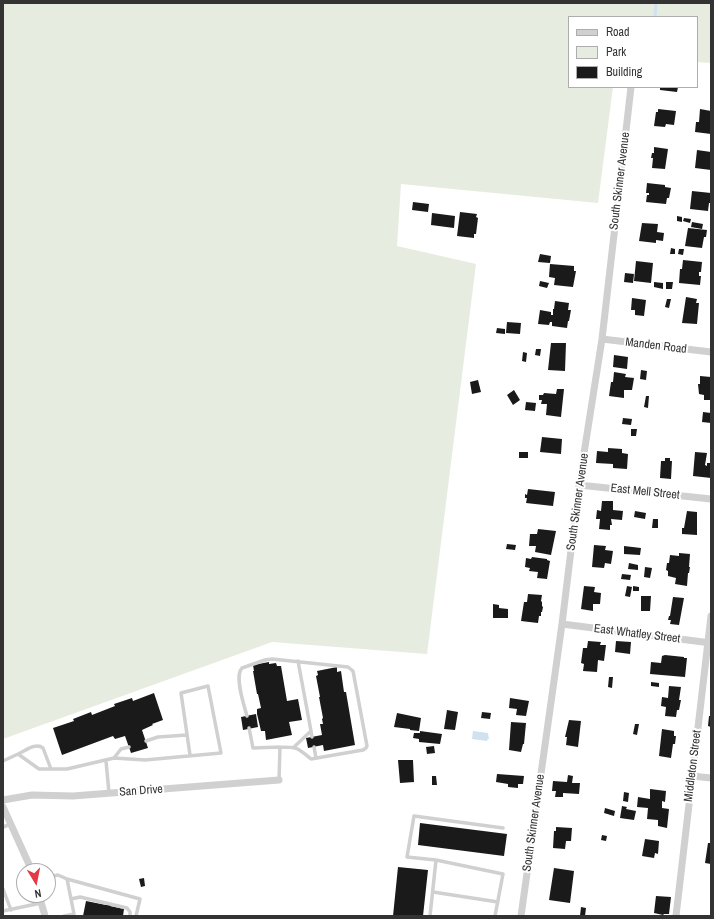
<!DOCTYPE html>
<style>
body{margin:0}
#map{position:relative;width:714px;height:919px;overflow:hidden;background:#fff;font-family:"Archivo Narrow",sans-serif}
canvas{display:block}
.frame{position:absolute;inset:0;border:4px solid #333;pointer-events:none}
.legend{position:absolute;left:568px;top:16px;width:130px;height:72px;box-sizing:border-box;background:#fff;border:1px solid #adadad;margin:0;padding:5px 7px;list-style:none;font-size:12px;color:#333}
.legend li{display:flex;align-items:center;gap:8px;height:20px}
.legend b{width:20px;border:1px solid #adadad}
.north{position:absolute;left:16px;top:863px;width:40px;height:40px;box-sizing:border-box;background:#fff;border:1px solid #adadad;border-radius:50%;rotate:170deg;font-size:11px;font-weight:700;line-height:16px;text-align:center;color:#333}
.north::after{content:'';display:block;margin:auto;width:14px;height:18px;background:#e63946;clip-path:polygon(50% 0,100% 100%,50% 72%,0 100%)}
</style>
<div id="map">
<canvas width="714" height="919"></canvas>
<div class="frame"></div>
<ul class="legend">
<li><b style="height:5px;background:#d0d0d0"></b>Road</li>
<li><b style="height:11px;background:#e6ecdf"></b>Park</li>
<li><b style="height:11px;background:#1a1a1a"></b>Building</li>
</ul>
<div class="north">N</div>
</div>
<script>
const ctx = document.querySelector('canvas').getContext('2d');
ctx.lineJoin = 'round';
function fill(path, color) { ctx.fillStyle = color; ctx.fill(path, 'evenodd'); }
function stroke(path, color, width, dash) { ctx.strokeStyle = color; ctx.lineWidth = width; ctx.lineCap = dash ? 'butt' : 'round'; ctx.setLineDash(dash || []); ctx.stroke(path); }
function write(font, color, halo, rows, align = 'center') {
  ctx.font = font + ' "Archivo Narrow",sans-serif'; ctx.lineWidth = 4; ctx.setLineDash([]); ctx.textBaseline = 'middle'; ctx.strokeStyle = halo; ctx.fillStyle = color; for (const [text, x, y, turn = 0] of rows) {
    ctx.save(); ctx.translate(x, y); ctx.rotate((+turn || 0) * Math.PI / 180); ctx.textAlign = isNaN(turn) ? turn : align; if (halo) ctx.strokeText(text, 0, 0); ctx.fillText(text, 0, 0); ctx.restore();
  }
}
const green = new Path2D(`
 M3 3H711V63L697 62V17H569V87H613L598 203 401 184 397 246 476 264 427 654 272 642 3 739Z`);
const water = new Path2D(`
 M473 731 488 733 489 739H488L487 741 472 739Z`);
const stream = new Path2D(`
 M655 17 656 3`);
const building = new Path2D(`
 M660 87H678L677 92 660 90Z
 M658 109 676 111 674 125 666 124 665 127 654 126 656 112H658Z
 M700 109 711 111V134L695 132 696 122H699Z
 M654 147 668 149 665 169 652 168 653 158H651L652 153H654Z
 M697 150 711 152V170L695 168Z
 M647 183 665 185V187L671 188 669 198H667L666 204 646 202 647 195H649V193H646Z
 M692 191 711 193V203H709L708 211 690 209Z
 M413 202 429 204 428 212 412 210Z
 M460 212 477 214 476 217 478 218 476 234H474V238L457 236Z
 M432 213 455 216 454 228 431 225Z
 M677 216 682 217V222L677 221Z
 M684 218 691 219 690 223 683 221Z
 M692 222 703 224 702 229 691 227Z
 M642 223 658 224 657 232 664 233 663 241 656 240V243L639 241Z
 M688 228 707 230 706 237H704L702 248 685 246Z
 M671 248 675 249V254H670Z
 M679 249H684L683 255 678 254Z
 M540 254 551 256 550 263 538 262Z
 M683 260 702 262 701 272H699V276H701L700 285 679 283 680 269H682Z
 M636 261 653 263 651 283 634 281Z
 M550 264 574 266V271H576L573 287 554 285 555 278 549 277Z
 M625 273 634 274 633 283 624 282Z
 M540 281 549 283 547 288 539 286Z
 M654 282 663 283V289L654 287Z
 M666 282H673L672 289H666Z
 M686 297 697 299 696 303H699L697 324 682 323Z
 M632 298 646 300 644 316 635 315V310H631Z
 M667 299H671L669 308 665 307Z
 M555 301 569 303 568 310H571L569 321H568L567 328 552 326V322H550L549 325 538 324 540 310 551 312V315H553V309H554Z
 M507 322 521 323 520 334 506 333Z
 M497 328 505 329V334L496 333Z
 M551 343H566L565 371 548 370Z
 M536 349H541L540 356 535 355Z
 M523 352 527 353 526 362 522 361Z
 M614 355 628 357 627 369 613 367Z
 M641 370 647 371 646 380 640 379Z
 M614 372 626 374 625 377 634 378 632 390H624V398L609 396 611 382H613Z
 M700 376 711 377V400H704V395L699 394 698 384H700Z
 M478 380 481 392 472 394 470 382Z
 M557 389H564L561 417 546 415 547 404H541L542 400H539V395H543L544 393 556 394Z
 M514 390 520 400 513 405 507 395Z
 M646 396H649L648 408 644 407Z
 M526 402 536 403 535 411 525 410Z
 M703 412 711 413V423L702 422Z
 M623 418 632 419 631 425 622 424Z
 M631 429H637L636 436H631Z
 M542 437 562 439 561 454 540 452Z
 M608 448 622 449V453L628 454 627 469 613 468V464L596 463 597 451 608 452Z
 M519 452H528V458H519Z
 M695 452 707 453 705 465 707 466V463H711V478L693 476Z
 M665 458H670V461H672L671 479 660 478 661 461H665Z
 M528 489 555 492 553 506 526 503 527 498H525V494L527 495Z
 M602 501H613V510L623 511 622 520 611 519 612 525H610V530L599 529 600 519H596L597 510 601 511Z
 M635 511 646 513 645 519 634 517Z
 M687 511 697 512V535L682 534V528H684Z
 M653 519H658V528H652Z
 M538 529 556 531 551 555 535 552 536 546H529L530 534H537Z
 M507 544 516 545 515 550 506 549Z
 M594 545 606 546 605 550 613 551 611 564 605 563 604 568 592 567Z
 M624 546 641 548 640 555 624 554Z
 M679 553 690 554 689 567H690L689 573H688L687 586 675 584 676 578 668 576V571L666 570 667 563H669L670 555 679 556Z
 M532 557 547 559V560L550 561 547 579 537 578 538 572 529 571 530 568 525 567 526 558 531 559Z
 M629 563 638 565V570L628 569Z
 M645 567 652 568 650 578 644 577Z
 M622 574 631 575 630 580 621 579Z
 M584 586 595 587 594 592 601 593 600 604H593V611L581 609Z
 M627 586 632 587 630 597 625 596Z
 M633 586 639 587V591H633Z
 M528 594 542 595 541 601 542 602V606L543 607 542 612H541V616H539L538 623 521 621 524 602H527Z
 M641 596H651L650 611H641Z
 M673 597 684 598 679 625 670 624 671 620H668L669 616H670Z
 M493 604 499 605V608L508 609V618H493Z
 M588 641 601 642 600 645H606L604 661 598 660 597 672 583 671 584 664 581 663 583 648H587Z
 M616 641 631 642 630 654 615 652Z
 M665 655 684 657V658H687L685 677 650 674 651 662 661 663 662 656Z
 M269 662V664L276 663 277 666H281L287 701 298 699 302 720 289 722 292 735 266 740 265 731H261L257 714V709L261 708 258 694H257L253 671H254L253 665Z
 M337 667V672L341 671 344 692H346L355 745 324 751 323 745 308 748 306 738 322 735 320 724H323L322 719 323 718 319 697H320L316 676 318 675 317 671Z
 M609 677H613L612 688 608 687Z
 M651 682 659 683V687L651 686Z
 M669 686 681 687 679 700H681L679 710H677L676 717 665 716 666 707 661 706 662 697 668 698Z
 M154 693 163 720 152 724 153 725 142 730 148 748 131 753 125 736 115 739 113 736 62 755 53 728 74 721 73 719 91 712 92 715 115 706 114 704 132 698 133 701Z
 M510 698 529 701 526 716 516 715 517 709 509 708Z
 M447 710 458 712 455 730 444 729Z
 M482 712 491 713 490 719 481 718Z
 M397 713 421 718 419 731 410 730V729L394 727Z
 M256 714 258 727 243 730 241 717Z
 M709 716H711V727L708 726Z
 M569 720 581 721 578 747 566 745 567 737H565Z
 M511 722 526 723 524 744H523L521 752 509 750Z
 M635 724H639L637 735 633 734Z
 M662 729 674 731V736H676L675 744H673L671 758 659 756Z
 M420 731 442 734 440 744 419 742V739L413 738 414 733H420Z
 M434 746 435 753 427 754 426 747Z
 M398 760H413L414 782 400 783Z
 M497 774 524 776 523 784H518V788L508 787V784L496 782Z
 M568 775 573 776 572 783H580L579 794 563 793V797H555L556 791H552L553 781 567 782Z
 M432 776H436L437 785H432Z
 M650 789 666 791 665 802 662 801V808L669 809 667 828 658 826V820L647 819 648 808 637 807 638 797 650 799Z
 M624 792 629 793 628 802 623 801Z
 M622 806 627 807 626 809 636 811 634 820 620 818Z
 M605 808 615 811 614 816 604 813Z
 M420 823 507 834 504 856 418 845Z
 M556 827 572 828 571 841H566L565 849 553 848 554 831H556Z
 M602 835 607 836 606 841 601 840Z
 M645 839 659 841 658 854 655 853 654 858 642 856Z
 M708 843H711V864L705 863Z
 M398 867 428 870 423 916H393Z
 M554 868 574 871 570 903 549 900Z
 M144 878 145 886 141 887 139 879Z
 M656 896 671 897 669 914H664L663 915 654 913Z
 M86 901 106 905V904L110 905V906L124 909 123 916H83Z
 M581 907 586 908 585 916H580Z`);
const service = new Path2D(`
 M247 716C244 705 234 676 242 668L265 660 272 659 348 667 353 671 367 746 366 748 363 750 311 759C298 748 298 747 280 747L279 780
 M249 728 253 748 280 747
 M311 731 312 737
 M146 741 158 737 187 735
 M294 747 311 731 298 661
 M314 747 316 758
 M18 754C25 751 36 742 43 748L51 769
 M114 758 121 749 129 747
 M3 761 18 754 39 769H67L114 758 145 760 221 753 208 686 181 693 190 755
 M106 761 109 793
 M3 827 11 824
 M436 860 407 857 414 816 503 828
 M48 877 58 875 67 879 74 914 64 916
 M67 879 140 899 136 916
 M3 889 11 910
 M433 892 498 902
 M71 899 80 897 127 908 130 912V916
 M3 911 41 903
 M430 916 436 860 503 874 495 916`);
const minor = new Path2D(`
 M602 339 711 352
 M579 485 711 499
 M562 624 711 643
 M692 776 711 778
 M3 800 32 795 73 796 279 780
 M3 807 32 871
 M39 895 45 916
 M521 916 562 624 579 485 602 339 631 87
 M676 916 711 616`);
const streetNames = [
 ["South Skinner Avenue",620,181,-83],
 ["Manden Road",656,346,7],
 ["East Mell Street",645,492,6],
 ["South Skinner Avenue",578,502,-82],
 ["East Whatley Street",637,634,7],
 ["Middleton Street",693,766,-83],
 ["San Drive",141,791,-4],
 ["South Skinner Avenue",534,823,-82]
];
fill(green, '#e6ecdf');
fill(water, '#cfe2ee');
stroke(stream, '#cfe2ee', 3);
fill(building, '#1a1a1a');
stroke(service, '#d0d0d0', 3.5);
stroke(minor, '#d0d0d0', 7);
write('12px', '#333', '#fff', streetNames);
</script>
